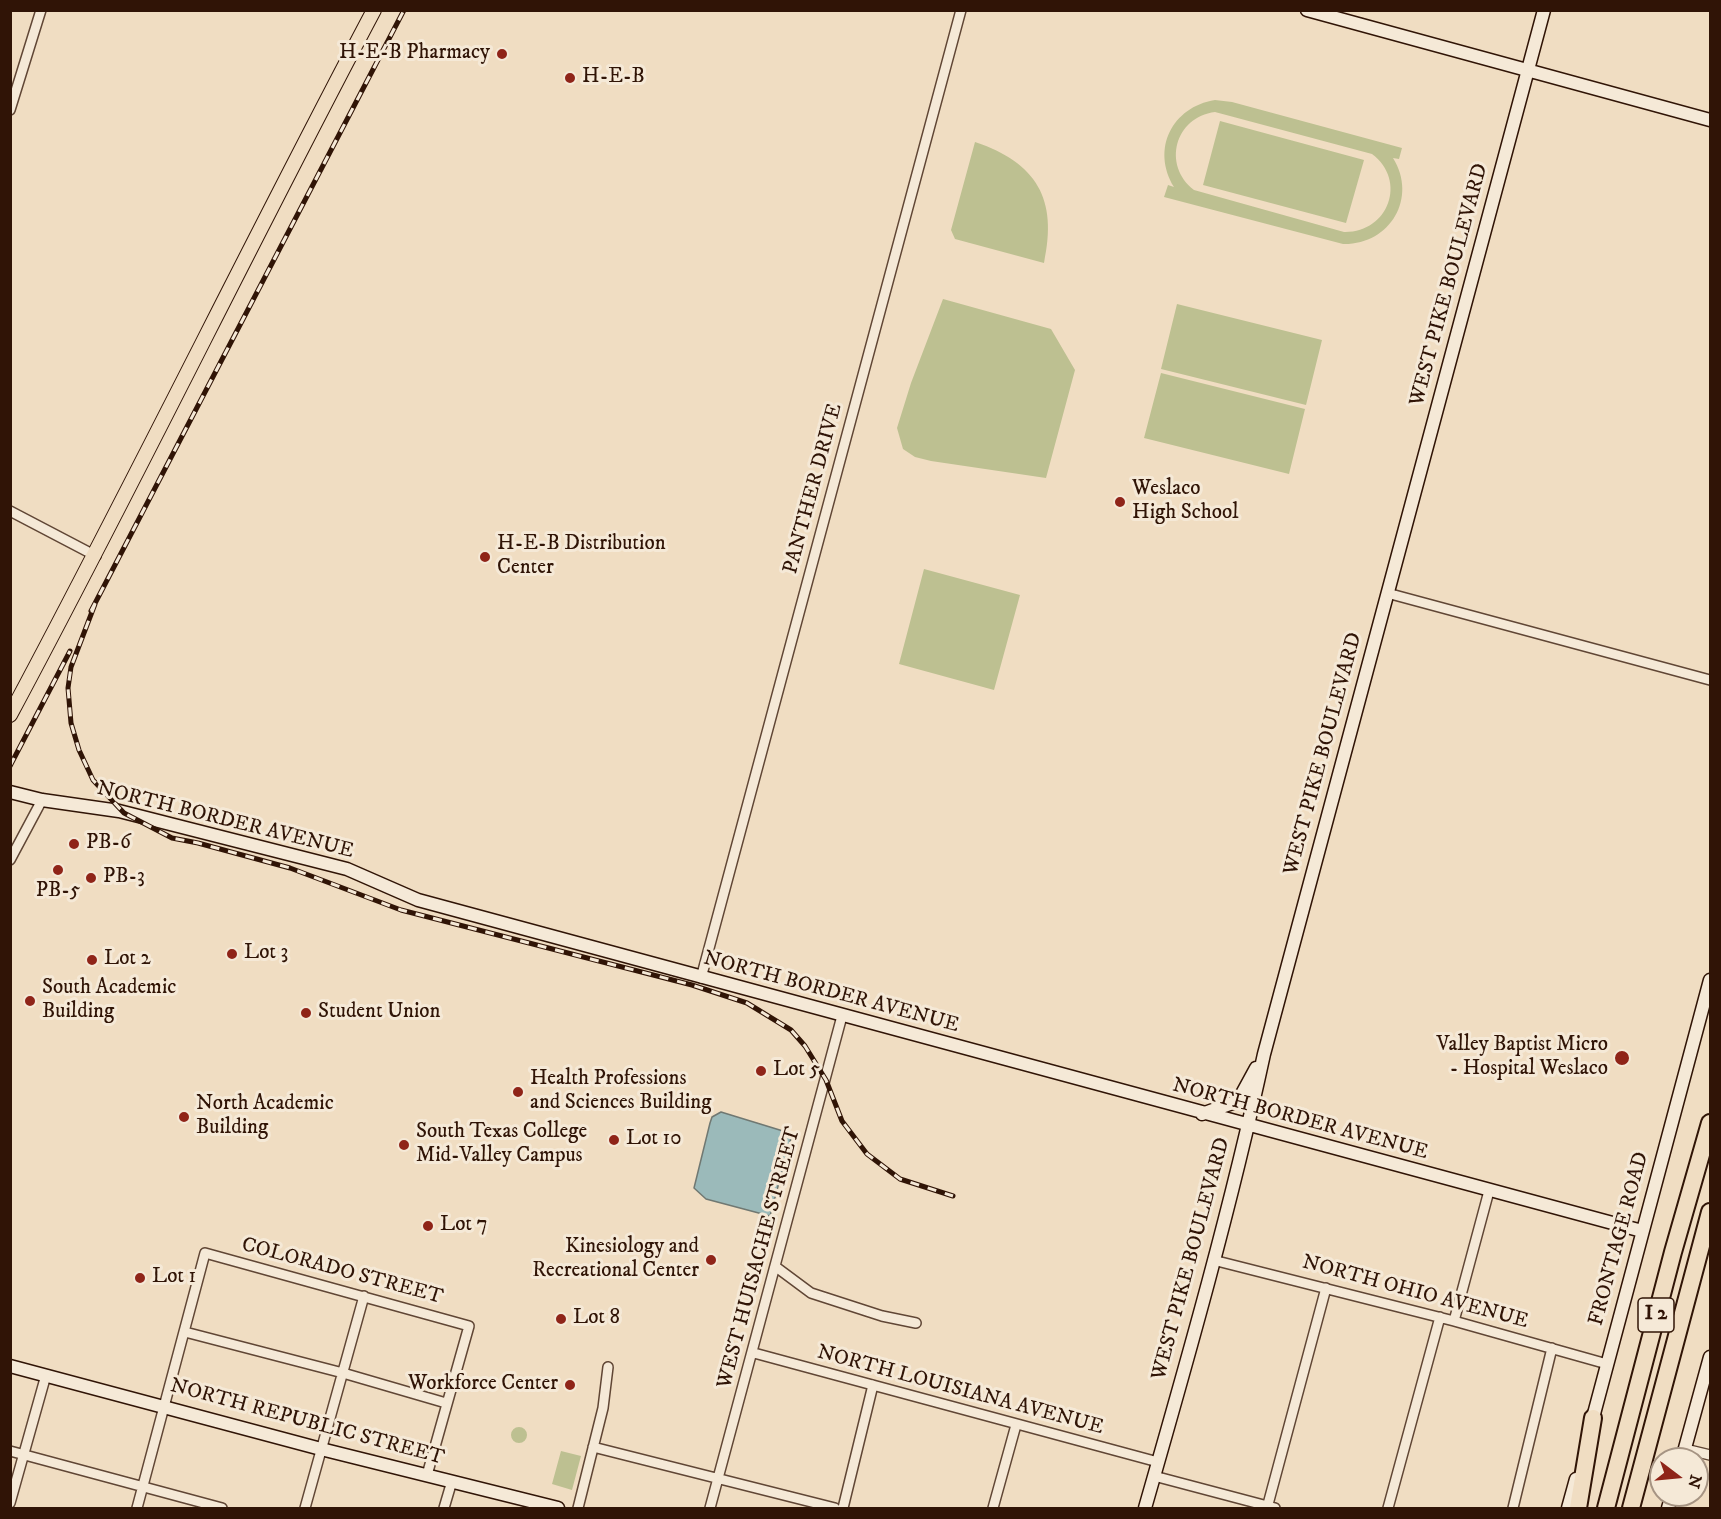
<!DOCTYPE html>
<style>
body{margin:0}
#map{position:relative;width:1721px;height:1519px;overflow:hidden;background:#f0ddc2;font-family:"IM FELL DW Pica",serif}
canvas{display:block}
.frame{position:absolute;inset:0;border:12px solid #301406;pointer-events:none}
.north{position:absolute;left:1649px;top:1447px;width:60px;height:60px;box-sizing:border-box;background:#f5e9d7;border:2px solid #a69483;border-radius:50%;rotate:106deg;font-size:16px;font-weight:700;line-height:24px;text-align:center;color:#301406}
.north::after{content:'';display:block;margin:auto;width:21px;height:27px;background:#8f2418;clip-path:polygon(50% 0,100% 100%,50% 72%,0 100%)}
</style>
<div id="map">
<canvas width="1721" height="1519"></canvas>
<div class="frame"></div>
<div class="north">N</div>
</div>
<script>
const ctx = document.querySelector('canvas').getContext('2d');
ctx.lineJoin = 'round';
function fill(path, color) { ctx.fillStyle = color; ctx.fill(path, 'evenodd'); }
function stroke(path, color, width, dash) { ctx.strokeStyle = color; ctx.lineWidth = width; ctx.lineCap = dash ? 'butt' : 'round'; ctx.setLineDash(dash || []); ctx.stroke(path); }
function write(font, color, halo, rows, align = 'center') {
  ctx.font = font + ' "IM FELL DW Pica",serif'; ctx.lineWidth = 6; ctx.setLineDash([]); ctx.textBaseline = 'middle'; ctx.strokeStyle = halo; ctx.fillStyle = color; for (const [text, x, y, turn = 0] of rows) {
    ctx.save(); ctx.translate(x, y); ctx.rotate((+turn || 0) * Math.PI / 180); ctx.textAlign = isNaN(turn) ? turn : align; if (halo) ctx.strokeText(text, 0, 0); ctx.fillText(text, 0, 0); ctx.restore();
  }
}
const green = new Path2D(`
 M1215 100 1232 102 1402 148 1399 159 1393 158C1418 198 1390 245 1343 244L1164 197 1168 185 1174 187C1151 149 1172 107 1215 100ZM1215 112 1372 154C1408 181 1388 233 1344 232L1194 190C1162 165 1175 117 1215 112Z
 M1220 121 1364 160 1346 223 1203 185Z
 M975 142C1037 163 1058 199 1044 263L955 239 951 230Z
 M943 299 1051 329 1075 370 1046 478 931 461 915 457 903 449 897 428 911 383Z
 M1177 304 1322 340 1306 405 1161 369Z
 M1161 373 1305 409 1289 474 1144 438Z
 M924 569 1020 595 994 690 899 664Z
 M511 1435a8 8 0 1 1 16 0a8 8 0 1 1-16 0Z
 M561 1451 581 1456 572 1490 552 1484Z`);
const water = new Path2D(`
 M721 1112 783 1131 791 1138 770 1216 706 1199 694 1188 710 1123 712 1117Z`);
const street = new Path2D(`
 M10 110 41 10
 M10 511 96 556
 M1387 593 1710 680
 M10 860 42 800
 M701 978 961 10
 M1213 1260 1454 1321 1607 1364
 M776 1267 811 1293 882 1316 916 1323
 M1454 1321 1489 1191
 M185 1332 343 1373 446 1403
 M754 1353 1158 1462
 M593 1447 835 1508
 M1685 1449 1710 1455
 M10 1451 222 1508
 M1154 1476 1275 1508
 M10 1503 46 1375
 M137 1508 205 1253 469 1326 427 1475
 M305 1508 364 1296
 M444 1508 452 1481
 M578 1508 603 1408 608 1367
 M710 1508 842 1016
 M843 1508 873 1385
 M993 1508 1016 1425
 M1267 1508 1326 1288
 M1388 1508 1440 1317
 M1513 1508 1552 1348`);
const secondary = new Path2D(`
 M1307 10 1710 120
 M10 792 42 800 119 811 347 869 418 900 1642 1231
 M1202 1114 1238 1101 1256 1068
 M10 1366 321 1449 558 1508
 M1591 1425 1710 980
 M1682 1459 1710 1357
 M1145 1508C1188 1358 1231 1207 1264 1054L1544 10
 M1568 1508 1576 1479
 M1668 1508 1672 1495`);
const primary = new Path2D(`
 M10 715C135 482 250 244 374 10`);
const highway = new Path2D(`
 M1578 1508 1593 1418
 M1606 1508 1673 1252 1710 1123
 M1631 1508 1710 1212`);
const rail = new Path2D(`
 M95 604 71 667 68 688 71 723 79 750 93 780 124 813 172 838 198 843 290 868 401 910 692 985 747 1003 791 1030 805 1046 826 1080 842 1121 867 1154 900 1179 953 1196
 M91 611 404 10
 M10 766 70 651`);
const markers = [
 [502,54,6,"#8f2418"],
 [570,78,6,"#8f2418"],
 [1120,502,6,"#8f2418"],
 [485,557,6,"#8f2418"],
 [74,844,6,"#8f2418"],
 [58,870,6,"#8f2418"],
 [91,878,6,"#8f2418"],
 [232,954,6,"#8f2418"],
 [92,960,6,"#8f2418"],
 [30,1001,6,"#8f2418"],
 [306,1013,6,"#8f2418"],
 [1622,1058,8,"#8f2418"],
 [761,1071,6,"#8f2418"],
 [518,1092,6,"#8f2418"],
 [184,1117,6,"#8f2418"],
 [614,1140,6,"#8f2418"],
 [404,1145,6,"#8f2418"],
 [428,1226,6,"#8f2418"],
 [711,1260,6,"#8f2418"],
 [140,1278,6,"#8f2418"],
 [561,1319,6,"#8f2418"],
 [570,1385,6,"#8f2418"]
];
const shields = [
 [1656,1315,36]
];
const shieldNames = [
 ["I 2",1656,1315]
];
const poiNames = [
 ["H-E-B Pharmacy",490,54,"right"],
 ["H-E-B",582,78],
 ["Weslaco",1132,490],
 ["High School",1132,514],
 ["H-E-B Distribution",497,545],
 ["Center",497,569],
 ["PB-6",86,844],
 ["PB-3",103,878],
 ["PB-5",58,892,"center"],
 ["Lot 3",244,954],
 ["Lot 2",104,960],
 ["South Academic",42,989],
 ["Building",42,1013],
 ["Student Union",318,1013],
 ["Valley Baptist Micro",1608,1046,"right"],
 ["- Hospital Weslaco",1608,1070,"right"],
 ["Lot 5",773,1071],
 ["Health Professions",530,1080],
 ["and Sciences Building",530,1104],
 ["North Academic",196,1105],
 ["Building",196,1129],
 ["South Texas College",416,1133],
 ["Mid-Valley Campus",416,1157],
 ["Lot 10",626,1140],
 ["Lot 7",440,1226],
 ["Kinesiology and",699,1248,"right"],
 ["Recreational Center",699,1272,"right"],
 ["Lot 1",152,1278],
 ["Lot 8",573,1319],
 ["Workforce Center",558,1385,"right"]
];
const streetNames = [
 ["WEST PIKE BOULEVARD",1450,285,-75],
 ["PANTHER DRIVE",814,489,-75],
 ["WEST PIKE BOULEVARD",1324,754,-75],
 ["NORTH BORDER AVENUE",225,821,14],
 ["NORTH BORDER AVENUE",831,993,15],
 ["NORTH BORDER AVENUE",1300,1120,15],
 ["FRONTAGE ROAD",1620,1239,-75],
 ["WEST HUISACHE STREET",760,1258,-75],
 ["WEST PIKE BOULEVARD",1192,1259,-75],
 ["COLORADO STREET",342,1272,15],
 ["NORTH OHIO AVENUE",1415,1293,15],
 ["NORTH LOUISIANA AVENUE",960,1391,15],
 ["NORTH REPUBLIC STREET",307,1423,15]
];
fill(green, '#bdc091');
fill(water, '#9bbaba');
stroke(water, '#707872', 1.5);
stroke(street, '#604635', 12);
stroke(secondary, '#301406', 15);
stroke(primary, '#301406', 16);
stroke(highway, '#301406', 20);
stroke(street, '#f5e9d7', 9);
stroke(secondary, '#f5e9d7', 12);
stroke(primary, '#f0ddc2', 14);
stroke(highway, '#f0ddc2', 16);
stroke(rail, '#301406', 5);
stroke(rail, '#f5e9d7', 3, [9]);
for (const [x, y, r, color] of markers) { const dot = new Path2D(); dot.arc(x, y, r, 0, 2 * Math.PI); ctx.fillStyle = color; ctx.fill(dot); stroke(dot, '#f5e9d7', 2); }
for (const [x, y, w] of shields) { const box = new Path2D(); box.roundRect(x - w / 2, y - 17, w, 34, 4.5); ctx.fillStyle = '#f5e9d7'; ctx.fill(box); stroke(box, '#301406', 1.5); }
write('bold 20px', '#301406', null, shieldNames);
write('21px', '#301406', '#f5e9d7', poiNames, 'left');
write('21px', '#301406', '#f5e9d7', streetNames);
</script>
